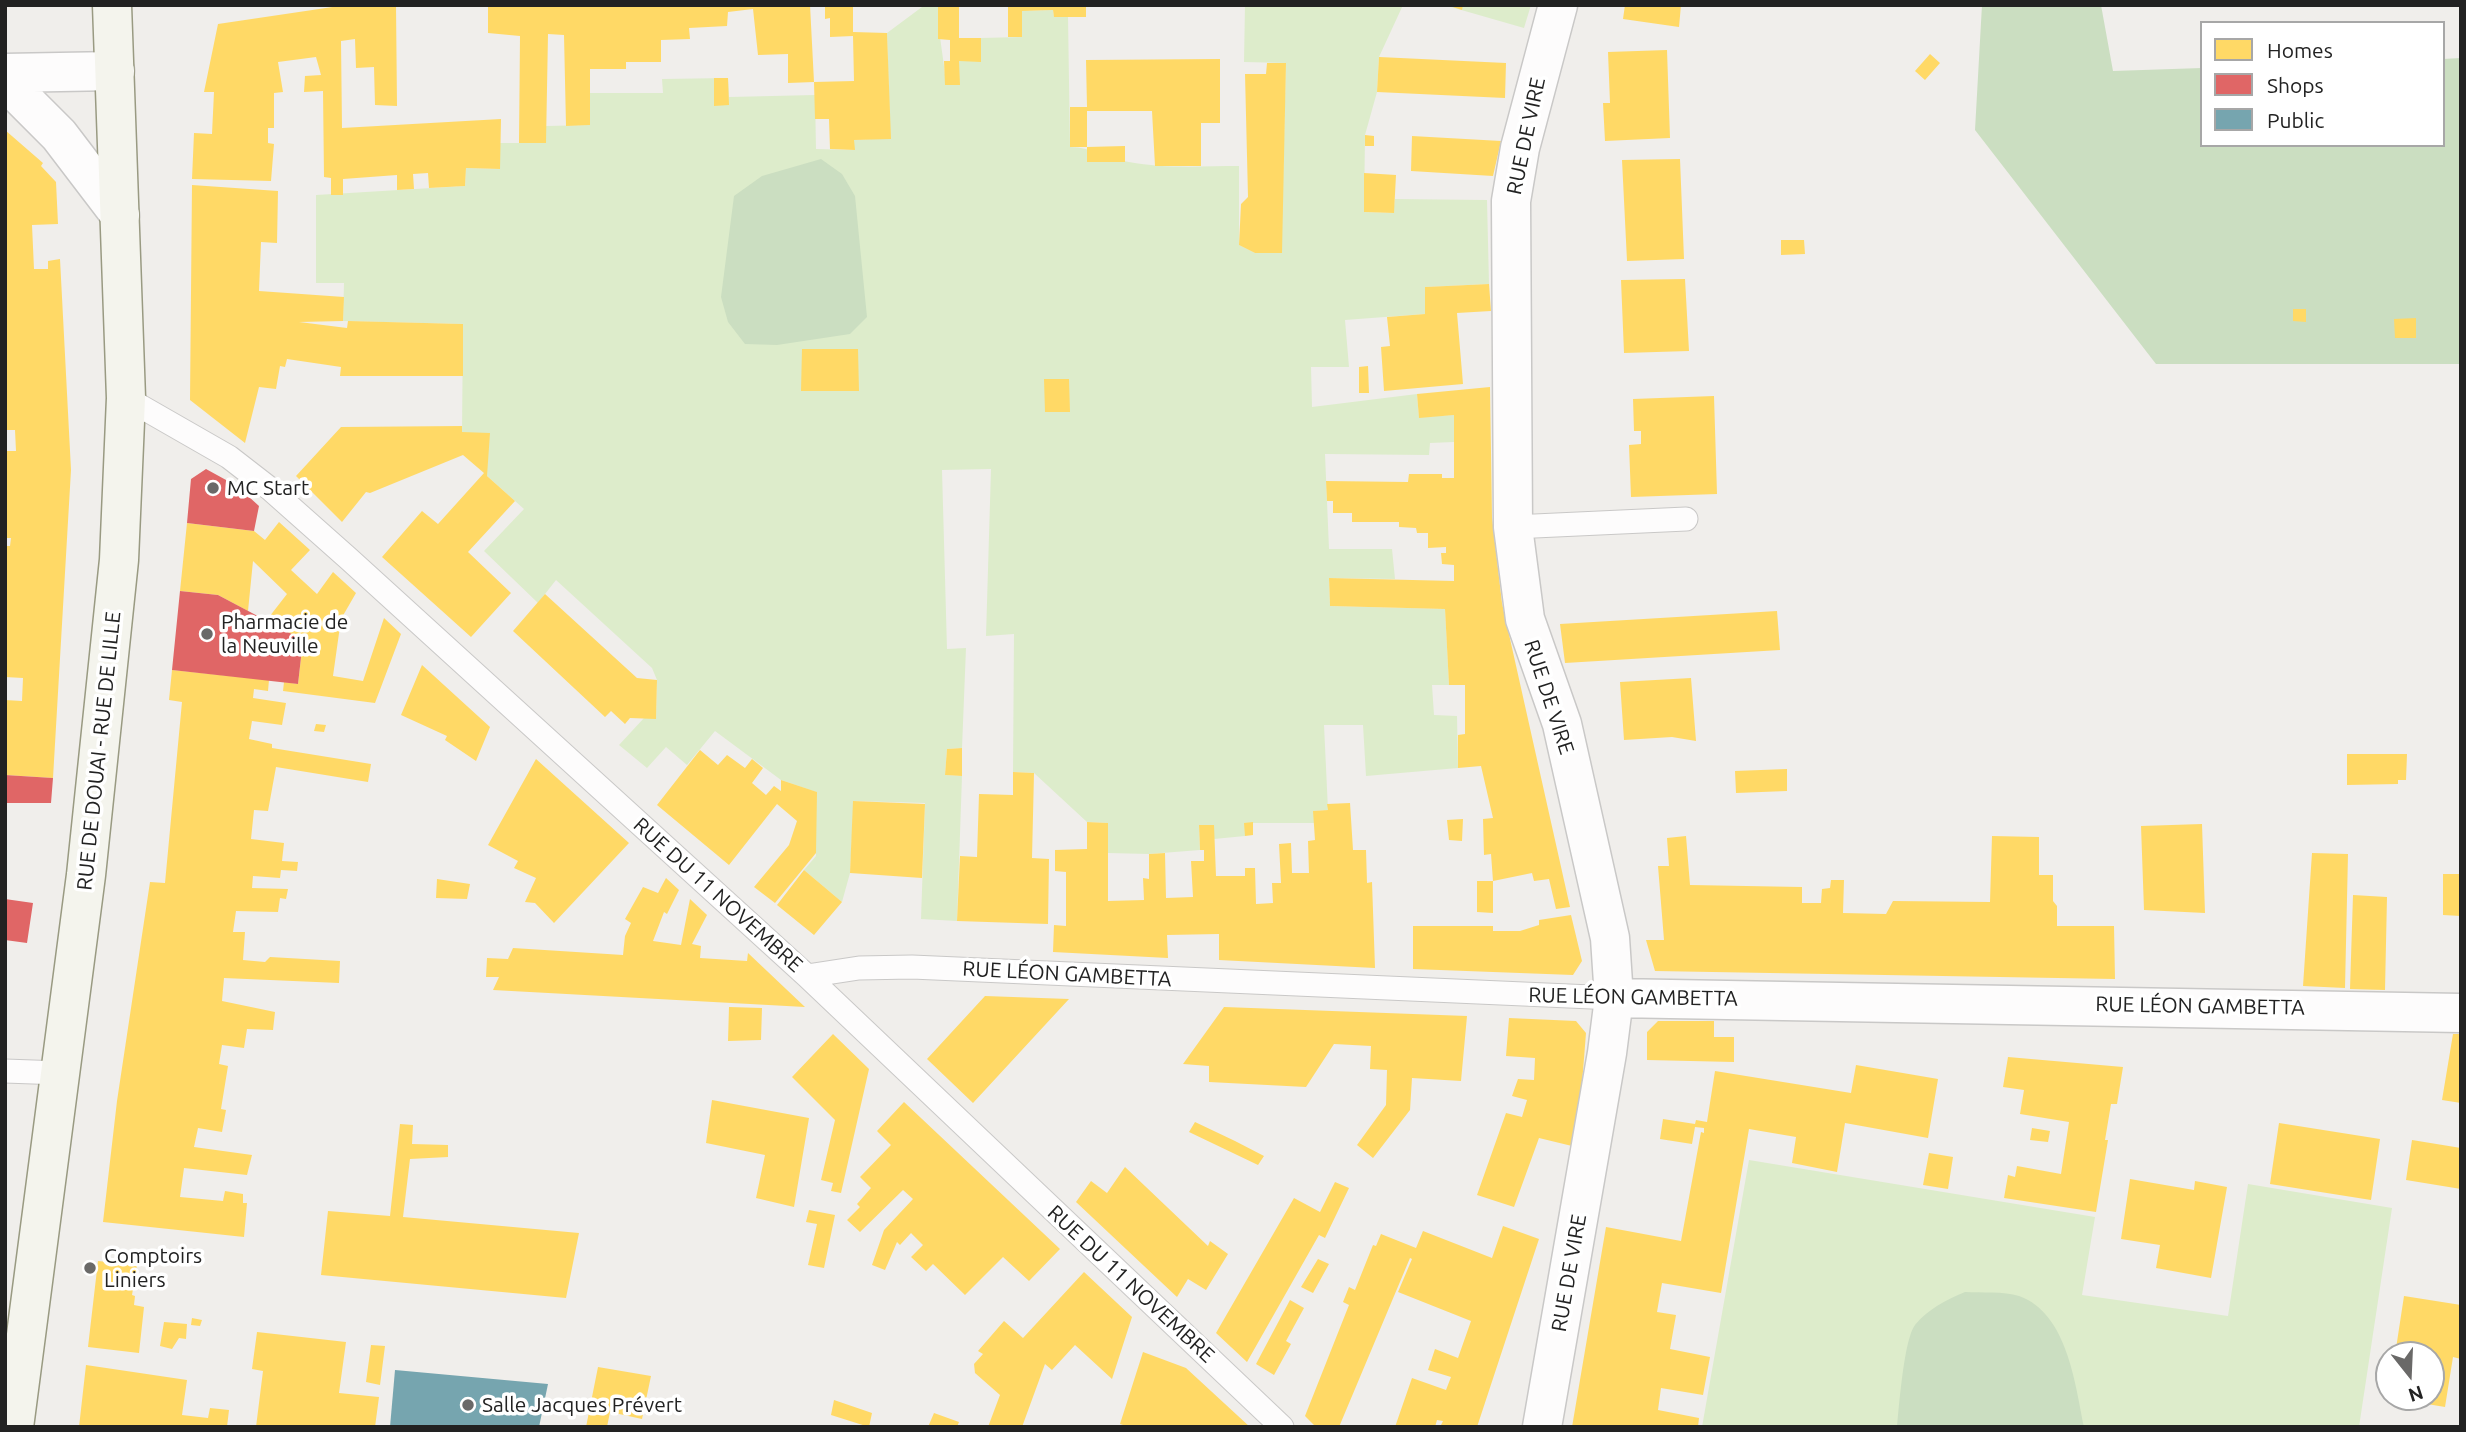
<!DOCTYPE html>
<meta charset="utf-8">
<style>
body{margin:0}
#map{position:relative;width:2466px;height:1432px;overflow:hidden;background:#f0eeeb;font-family:Ubuntu,sans-serif}
canvas{display:block}
.frame{position:absolute;inset:0;border:7px solid #222;pointer-events:none}
.legend{position:absolute;left:2200px;top:21px;width:245px;height:126px;box-sizing:border-box;background:#fff;border:2px solid #a7a7a7;margin:0;padding:9px 12px;list-style:none;font-size:21px;color:#222}
.legend li{display:flex;align-items:center;gap:14px;height:35px}
.legend b{width:35px;border:2px solid #a7a7a7}
.north{position:absolute;left:2375px;top:1341px;width:70px;height:70px;box-sizing:border-box;background:#fff;border:2px solid #a7a7a7;border-radius:50%;rotate:162deg;font-size:19px;font-weight:700;line-height:28px;text-align:center;color:#222}
.north::after{content:'';display:block;margin:auto;width:24px;height:32px;background:#6a6968;clip-path:polygon(50% 0,100% 100%,50% 72%,0 100%)}
</style>
<div id="map">
<canvas width="2466" height="1432"></canvas>
<div class="frame"></div>
<ul class="legend">
<li><b style="height:19px;background:#ffd966"></b>Homes</li>
<li><b style="height:19px;background:#e06666"></b>Shops</li>
<li><b style="height:19px;background:#76a5af"></b>Public</li>
</ul>
<div class="north">N</div>
</div>
<script>
const ctx = document.querySelector('canvas').getContext('2d');
ctx.lineJoin = 'round';
function fill(path, color) { ctx.fillStyle = color; ctx.fill(path, 'evenodd'); }
function stroke(path, color, width, dash) { ctx.strokeStyle = color; ctx.lineWidth = width; ctx.lineCap = dash ? 'butt' : 'round'; ctx.setLineDash(dash || []); ctx.stroke(path); }
function write(font, color, halo, rows, align = 'center') {
  ctx.font = font + ' Ubuntu,sans-serif'; ctx.lineWidth = 7; ctx.setLineDash([]); ctx.textBaseline = 'middle'; ctx.strokeStyle = halo; ctx.fillStyle = color; for (const [text, x, y, turn = 0] of rows) {
    ctx.save(); ctx.translate(x, y); ctx.rotate((+turn || 0) * Math.PI / 180); ctx.textAlign = isNaN(turn) ? turn : align; if (halo) ctx.strokeText(text, 0, 0); ctx.fillText(text, 0, 0); ctx.restore();
  }
}
const grass = new Path2D(`
 M1245 5H1403L1379 57 1377 92 1365 135 1364 212 1393 213 1395 199 1487 200 1489 284 1425 287V314L1345 320 1349 367H1311L1312 407 1417 394 1419 417 1454 415V442L1430 443 1429 455 1325 454 1329 549H1392L1395 579 1329 578 1330 606 1445 609 1449 685H1432L1434 715 1457 716 1458 768 1366 776 1363 725H1324L1328 810 1314 811V823H1245V836L1214 839 1199 825 1200 850 1149 854 1108 853V823L1087 822 1034 773 1013 772 1014 634 986 636 991 469 942 470 947 649 966 648 962 748 947 749 945 775 962 776 957 921 921 919 925 803 854 801 850 873 842 902 804 870 816 856V792L781 780 715 731 687 765 666 747 647 768 619 745 644 718H656L657 680 652 668 556 580 538 603 484 551 524 509 487 476 462 432 463 324 343 321 344 283H316V195L465 186 466 168 500 169V143H546V126L590 125V93H663L662 79 728 78 729 97 815 95 816 149 854 150V140L890 138 887 33 922 7H938C938 34 944 58 946 85H959V61H981V38L1022 37V11L1053 10 1054 16H1068L1070 147C1092 147 1108 159 1129 162 1165 169 1203 166 1239 166V245L1255 253H1281L1286 63 1244 62Z
 M1444 5H1531L1524 28Z
 M1749 1160 2095 1217 2082 1295 2228 1316 2248 1184 2392 1208 2359 1427H1702Z`);
const forest = new Path2D(`
 M1982 5H2101L2113 71 2202 68V145H2443V59L2461 58V364H2156L1975 130Z
 M821 159 842 174 855 196 867 317 850 334 777 345 745 344 728 322 721 297 734 196 762 176Z
 M1965 1292C1981 1293 2004 1291 2019 1296 2067 1313 2075 1383 2084 1427H1897C1899 1407 1904 1339 1915 1325 1928 1309 1946 1300 1965 1292Z`);
const homes = new Path2D(`
 M346 5H396L397 106 375 105 374 67 356 68 355 39 341 41 342 128 501 119 500 169 466 168 465 186 429 188 428 173 413 174 414 189 397 190V175L343 179V195H331V178L324 177 323 91 304 92 305 76 321 75 316 57 278 62 283 92 274 93V128H268V143L274 144 271 181 192 179 194 133 212 134 214 92H204L218 24Z
 M488 5H810L814 82 788 83V54L758 55 753 9 728 12 727 26 689 28 690 39 661 40V62H626V69H590V125L566 126 564 35 548 34 546 143H519L520 36 488 33Z
 M825 5H853V32L887 33 891 139 854 140 855 150 830 149 829 119H815L814 82 854 81 853 36 830 37V18L825 19Z
 M938 5H959V38H981V62L959 61 960 85H945L944 61H950V40L938 39Z
 M1008 5H1086V17H1054L1053 10 1022 11V37H1008Z
 M1447 5H1463L1462 10Z
 M1625 5H1681L1679 27 1623 19Z
 M1667 50 1670 138 1605 141 1603 103H1610L1608 52Z
 M1930 54 1940 63 1925 80 1915 71Z
 M1379 57 1506 63 1505 98 1377 92Z
 M1220 59V123H1201V166H1155L1152 111H1087V147H1070V107H1087L1086 60Z
 M1267 63H1286L1282 253H1255L1239 245 1241 204 1248 197 1245 74H1266Z
 M714 78H728L729 105 714 106Z
 M5 130 43 163 41 166 56 182 58 224 32 225 34 269H48V261L60 259 71 470 53 778 5 775V700L22 701 23 678 5 677V546H10L11 538H5V451H16L15 430H5Z
 M1365 135 1374 136V146H1365Z
 M1412 136 1501 141 1493 176 1411 171Z
 M1125 146V162H1087V147Z
 M1680 159 1684 259 1627 261 1622 160Z
 M1364 173 1396 175 1394 213 1364 212Z
 M192 185 278 191 277 243 261 242 259 291 344 297 343 321 299 322 347 328 348 321 463 324V376H340L341 367 287 359 285 367 280 366 276 389 259 387 245 443 190 400Z
 M1781 240H1804L1805 254 1781 255Z
 M1685 279 1689 351 1624 353 1621 280Z
 M1489 284 1491 311 1457 313 1463 384 1384 391 1381 347 1390 346 1387 317 1425 314V287Z
 M2293 309H2306V322L2293 321Z
 M2416 318V338H2395L2394 319Z
 M802 349H858L859 391H801Z
 M1368 366 1369 393H1359V367Z
 M1044 379H1069L1070 412H1045Z
 M1490 387 1492 517 1502 603 1570 907 1556 909 1549 879 1534 881 1532 873 1493 881 1491 854 1484 855 1483 819 1493 818 1481 766 1458 768V735L1465 734V685H1449L1445 609 1330 606 1329 578 1454 581V565L1442 564 1441 553H1446V547L1428 548V533H1417L1416 528 1399 527V522H1352V513H1333V501H1327L1326 481 1408 482 1409 474H1442V478H1454V415L1419 418 1417 394Z
 M1714 396 1717 494 1631 497 1629 445 1641 444V431H1634L1633 399Z
 M462 426V432L490 433 487 476 515 501 468 552 511 593 471 637 382 557 422 511 438 524 484 473 463 455 370 493 366 492 342 522 296 476 341 427Z
 M279 522 310 550 291 570 317 594 333 572 356 593 341 619 333 676 363 681 384 618 401 634 375 703 283 691 284 682 298 684 303 640 266 621 287 594 253 561 248 611 218 595 180 591 187 523 254 531 265 540Z
 M545 594 637 678 657 680 656 719 630 718 625 724 611 711 605 717 513 631Z
 M1777 611 1780 650 1565 663 1560 624Z
 M422 665 490 727 476 761 445 740 447 736 401 715Z
 M172 670 269 680 268 691 254 689 253 698 286 703 282 725 252 721 249 739 272 744V748L371 764 368 782 276 767 268 811 254 810 251 839 284 843 282 861 298 862 297 871 281 870 280 878 253 876 252 888 288 889 286 899 280 898 278 912 236 911 233 932H245L243 960 265 962 270 957 340 961 339 983 224 978 222 1001 275 1012 273 1030 247 1029 244 1048 222 1045 219 1064 228 1066 221 1109 226 1110 222 1132 198 1128 194 1147 252 1155 247 1175 184 1168 180 1197 223 1201 225 1191 243 1194V1203H247L244 1237 103 1222 117 1101 150 882 165 883 182 702 169 700Z
 M1691 678 1696 741 1672 737 1624 740 1620 682Z
 M316 724 326 725 324 732 314 731Z
 M962 748V776L945 775 947 749Z
 M700 750 718 765 727 755 745 768 752 759 763 768 752 783 766 795 774 786 781 791V780L817 792 816 853 775 903 754 887 789 845 797 821 777 804 729 865 657 805Z
 M2347 754H2407L2406 780H2398V784L2347 785Z
 M536 759 629 843 554 923 535 903 525 902 536 878 514 868 518 861 488 845Z
 M1787 769V791L1736 793 1735 771Z
 M1013 772 1034 773 1032 858 1049 859 1048 924 957 921 960 856 977 857 979 794 1013 795Z
 M853 801 925 804 922 878 850 873Z
 M1350 803 1353 850H1366L1367 883 1372 882 1375 968 1219 960V934L1167 935 1168 958 1053 952 1054 925 1066 926V872L1055 871V850L1087 849V822L1108 823V901L1144 900 1143 878 1149 879V854L1165 853 1166 898 1193 897 1191 861H1204V850H1200L1199 825H1214L1216 876H1245V868H1255L1256 904 1273 903 1272 883H1281L1279 844 1291 843 1292 873H1309L1308 841 1315 840 1313 811 1328 810 1327 804Z
 M1463 819 1462 841 1449 840 1447 820Z
 M1253 822V835L1245 836 1244 823Z
 M2202 824 2205 913 2144 910 2141 826Z
 M1686 836 1690 885 1802 887V903H1821L1822 889 1830 888 1831 880H1844L1843 913 1886 914 1893 901 1990 902 1992 836 2039 837V875H2053V901L2057 906V926H2114L2115 979 1655 971 1646 940H1664L1658 866H1669L1667 838Z
 M2312 853 2348 854 2345 988 2303 986Z
 M804 870 842 902 814 935 777 905Z
 M2443 874H2461V916L2443 915Z
 M666 878 679 890 667 914 664 912 653 941 681 945 690 899 707 915 692 944 701 946 700 958 747 961 748 953 805 1007 493 990 499 977H486L487 958 508 959 513 948 623 955 625 936 631 923 625 919 643 887 658 893Z
 M437 879 470 884 467 899 436 898Z
 M1477 881H1493V913L1477 912Z
 M2353 895 2387 897 2385 990 2350 989Z
 M1571 915 1582 961 1573 975 1413 969V926H1493V931H1520L1539 925V920Z
 M985 996 1069 999 973 1103 927 1059Z
 M729 1007 762 1008 761 1040 728 1041Z
 M1224 1007 1467 1016 1461 1081 1412 1078 1410 1110 1373 1158 1357 1145 1386 1105 1387 1070 1370 1069 1371 1046 1334 1044 1306 1087 1209 1082V1066L1183 1064Z
 M1509 1018 1576 1021 1586 1033 1582 1084 1572 1146 1539 1138 1514 1207 1477 1195 1506 1113 1522 1117 1527 1100 1512 1096 1518 1079 1534 1080 1535 1058 1506 1056Z
 M1658 1021H1714V1037H1734V1062L1647 1060V1032Z
 M833 1034 869 1069 841 1193 831 1191 833 1183 821 1180 835 1120 792 1077Z
 M2453 1034H2461V1103L2442 1100Z
 M2008 1057 2123 1067 2117 1104H2111L2105 1140H2108L2096 1212 2004 1198 2008 1175 2015 1177 2017 1166 2061 1174 2069 1122 2020 1114 2024 1090 2003 1087Z
 M1856 1065 1938 1079 1928 1138 1845 1123 1837 1172 1792 1163 1796 1137 1749 1129 1721 1293 1662 1283 1657 1312 1676 1315 1670 1349 1710 1357 1703 1395 1661 1388 1658 1410 1699 1418 1698 1427H1572L1606 1227 1681 1241 1701 1132 1704 1133V1128L1695 1127 1692 1144 1660 1139 1663 1119 1695 1124 1696 1120 1707 1122 1715 1071 1851 1093Z
 M712 1100 809 1118 794 1207 756 1198 765 1155 706 1143Z
 M904 1102 1060 1249 1029 1281 1003 1257 965 1295 933 1264 926 1271 911 1257 923 1245 911 1233 900 1245 897 1242 885 1270 872 1265 884 1230 913 1199 903 1190 860 1232 847 1220 860 1207 857 1204 871 1188 860 1177 891 1145 877 1131Z
 M1195 1122 1235 1141 1264 1156 1258 1165 1189 1132Z
 M2279 1123 2380 1139 2371 1200 2270 1184Z
 M400 1124 413 1125 412 1144 448 1145V1157L410 1159 403 1217 579 1233 566 1298 321 1275 328 1211 390 1216Z
 M2032 1128 2050 1131 2048 1142 2030 1140Z
 M2412 1140 2461 1148V1189L2406 1180Z
 M1929 1153 1953 1157 1948 1189 1923 1185Z
 M1125 1167 1208 1246 1210 1241 1228 1254 1206 1290 1188 1279 1177 1297 1076 1202 1091 1181 1107 1193Z
 M2130 1179 2194 1190 2195 1181 2227 1187 2211 1278 2156 1268 2160 1245 2121 1239Z
 M1335 1182 1349 1188 1325 1238 1319 1235 1247 1362 1216 1333 1294 1198 1320 1212Z
 M809 1210 835 1215 824 1268 808 1265 817 1224 806 1222Z
 M1503 1226 1539 1239 1477 1427H1440L1443 1421 1437 1420 1435 1427H1395L1412 1378 1446 1390 1451 1377 1428 1370 1435 1349 1458 1358 1471 1321 1398 1292 1412 1259 1410 1258 1339 1427H1316L1305 1416 1349 1305 1343 1302 1349 1287 1355 1290 1373 1245 1376 1246 1381 1234 1416 1248 1423 1231 1492 1258Z
 M1318 1259 1329 1264 1313 1293 1301 1287Z
 M98 1261 137 1265 132 1295 135 1296 134 1305 144 1307 139 1353 88 1347Z
 M1084 1272 1132 1317 1112 1379 1075 1345 1052 1370 1045 1364 1022 1427H988L1000 1395 975 1373 974 1364 983 1354 978 1351 1004 1321 1023 1338Z
 M2404 1296 2461 1305V1359L2453 1357 2445 1407 2391 1398 2431 1397V1355H2395Z
 M1290 1300 1304 1308 1286 1341 1291 1344 1274 1375 1256 1364Z
 M192 1318 202 1320 200 1326 191 1325Z
 M164 1322 187 1324 186 1339 179 1338 172 1349 160 1346Z
 M257 1332 346 1342 339 1393 379 1397 375 1427H256L263 1371 252 1369Z
 M371 1345 385 1346 380 1385 366 1382Z
 M1143 1352 1186 1368 1250 1427H1129L1120 1424Z
 M86 1365 187 1380 182 1415 208 1418 210 1408 229 1410 227 1427H79Z
 M598 1367 651 1376 642 1419 610 1412 607 1427H586Z
 M834 1400 872 1413 869 1427 831 1415Z
 M934 1413 959 1422 957 1427H928Z`);
const shops = new Path2D(`
 M206 469 237 486 259 506 254 531 187 523 191 479Z
 M180 591 218 595 303 640 298 684 172 670Z
 M5 775 53 778 51 803H5Z
 M5 899 33 903 27 943 5 940Z`);
const public = new Path2D(`
 M395 1370 548 1384 539 1427H390Z`);
const lane = new Path2D(`
 M126 398 229 457 269 488 349 559 807 976 1282 1427
 M1513 527 1686 519
 M807 976 859 968 912 967 1614 998
 M5 1071 61 1073`);
const street = new Path2D(`
 M5 73 115 71
 M5 81 59 135 120 215
 M1614 998 2461 1013
 M1542 1427 1607 1053 1614 998 1610 938 1562 724 1525 619 1513 527 1511 201 1520 148 1558 5`);
const secondary = new Path2D(`
 M14 1427 86 875 119 560 126 398 112 5`);
const markers = [
 [213,488,7,"#6a6968"],
 [207,634,7,"#6a6968"],
 [90,1268,7,"#6a6968"],
 [468,1405,7,"#6a6968"]
];
const streetNames = [
 ["RUE DE VIRE",1526,136,-78],
 ["RUE DE VIRE",1549,697,72],
 ["RUE DE DOUAI - RUE DE LILLE",99,751,-84],
 ["RUE DU 11 NOVEMBRE",718,895,42],
 ["RUE LÉON GAMBETTA",1067,974,3],
 ["RUE LÉON GAMBETTA",1633,997,1],
 ["RUE LÉON GAMBETTA",2200,1006,1],
 ["RUE DE VIRE",1569,1273,-80],
 ["RUE DU 11 NOVEMBRE",1131,1284,43]
];
const poiNames = [
 ["MC Start",227,488],
 ["Pharmacie de",221,622],
 ["la Neuville",221,646],
 ["Comptoirs",104,1256],
 ["Liniers",104,1280],
 ["Salle Jacques Prévert",482,1405]
];
fill(grass, '#ddeccb');
fill(forest, '#cbdec1');
fill(homes, '#ffd966');
fill(shops, '#e06666');
fill(public, '#76a5af');
stroke(lane, '#c9c8c7', 25);
stroke(street, '#c9c8c7', 41);
stroke(secondary, '#999a82', 41);
stroke(lane, '#fdfcfc', 23);
stroke(street, '#fdfcfc', 38);
stroke(secondary, '#f4f4ed', 38);
for (const [x, y, r, color] of markers) { const dot = new Path2D(); dot.arc(x, y, r, 0, 2 * Math.PI); ctx.fillStyle = color; ctx.fill(dot); stroke(dot, '#fff', 2.5); }
write('21px', '#222', '#fff', streetNames);
write('21px', '#222', '#fff', poiNames, 'left');
</script>
